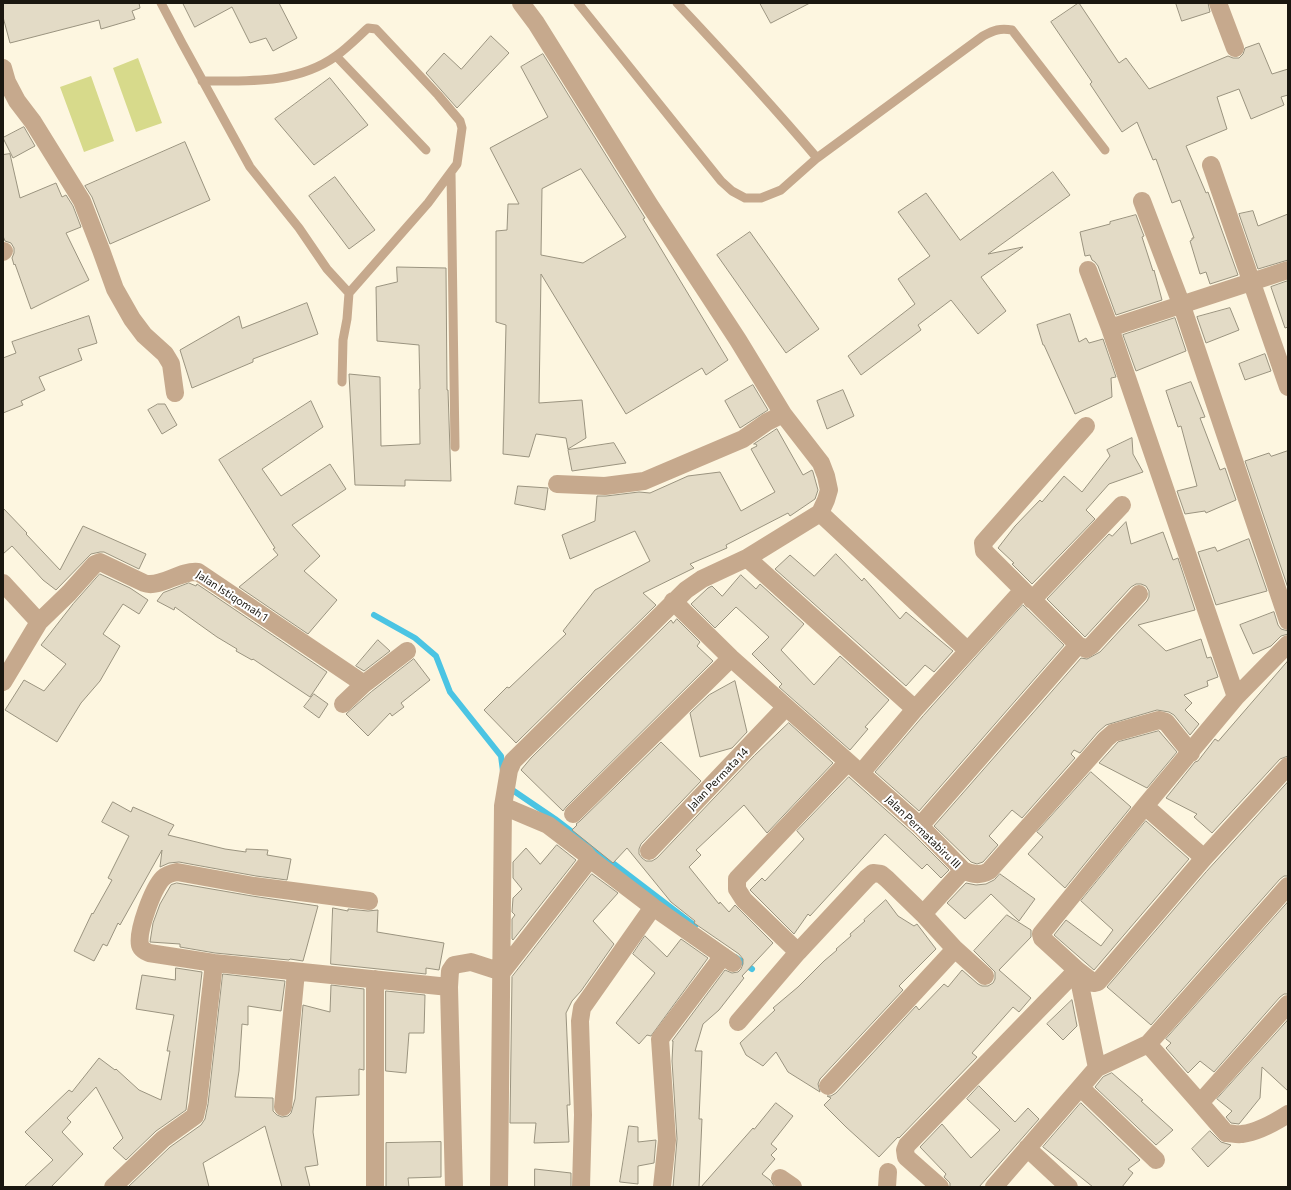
<!DOCTYPE html>
<style>
body{margin:0}
#map{position:relative;width:1291px;height:1190px;overflow:hidden;background:#fdf6e0;font-family:Commissioner,sans-serif}
canvas{display:block}
.frame{position:absolute;inset:0;border:4px solid #1a1710;pointer-events:none}
</style>
<div id="map">
<canvas width="1291" height="1190"></canvas>
<div class="frame"></div>
</div>
<script>
const ctx = document.querySelector('canvas').getContext('2d');
ctx.lineJoin = 'round';
function fill(path, color) { ctx.fillStyle = color; ctx.fill(path, 'evenodd'); }
function stroke(path, color, width, dash) { ctx.strokeStyle = color; ctx.lineWidth = width; ctx.lineCap = dash ? 'butt' : 'round'; ctx.setLineDash(dash || []); ctx.stroke(path); }
function write(font, color, halo, rows, align = 'center') {
  ctx.font = font + ' Commissioner,sans-serif'; ctx.lineWidth = 4; ctx.setLineDash([]); ctx.textBaseline = 'middle'; ctx.strokeStyle = halo; ctx.fillStyle = color; for (const [text, x, y, turn = 0] of rows) {
    ctx.save(); ctx.translate(x, y); ctx.rotate((+turn || 0) * Math.PI / 180); ctx.textAlign = isNaN(turn) ? turn : align; if (halo) ctx.strokeText(text, 0, 0); ctx.fillText(text, 0, 0); ctx.restore();
  }
}
const green = new Path2D(`
 M138 58 162 123 136 132 113 68Z
 M91 76 114 141 84 152 60 87Z`);
const stream = new Path2D(`
 M374 615 415 638 436 656 450 692 501 756 503 771
 M508 787 555 819 695 926
 M735 957 752 969`);
const building = new Path2D(`
 M3 3H139L140 8 132 11 135 19 101 29 99 20 10 43 3 17Z
 M183 3H279L297 38 273 51 266 38 250 43 232 7 195 27Z
 M760 3H810L771 23Z
 M1079 3 1119 63 1126 58 1149 89 1228 56 1233 58H1239L1243 54 1245 48 1259 43 1272 74 1288 69V95L1281 97 1284 105 1251 119 1239 89 1217 97 1227 129 1186 146 1206 193 1208 192 1238 275 1210 284 1206 272 1200 274 1190 241 1192 240V238H1194L1180 200 1172 203 1156 159 1153 160 1137 122 1122 132 1090 84 1092 82 1051 22Z
 M1176 3H1208L1210 12 1182 21Z
 M491 36 509 53 457 108 426 73 444 53 461 69Z
 M543 54 645 218 643 219 728 360 706 375 702 368 626 414 541 274 539 403 582 400 586 438 568 449 566 438 536 434 529 457 503 454 506 325 496 322V231L507 230 508 204H519L490 148 548 117 521 67ZM581 169 626 237 583 263 541 255 542 189Z
 M330 78 368 125 314 165 275 119Z
 M24 127 35 146 13 158 3 138Z
 M185 142 210 200 110 244 92 197 85 186Z
 M10 154 20 198 56 183 62 197 66 195 73 206 81 227 66 233 89 280 31 309 15 264 14 265 12 258 14 253V248L11 243 5 241 3 236V155Z
 M1053 172 1070 195 988 254 1023 247 981 277 1006 311 978 334 951 300 918 325 921 330 861 375 848 356 915 304 898 279 930 256 898 212 926 193 960 240Z
 M335 177 375 230 349 249 309 196Z
 M1253 211 1258 226 1288 214V260L1258 269 1239 214Z
 M1136 215 1142 231 1144 236 1142 237 1153 271 1154 270 1162 300 1116 315 1098 266 1095 262 1092 260 1090 255 1085 256 1080 232 1110 224V222Z
 M750 232 819 329 786 353 717 255Z
 M397 267 446 268 447 390H448L451 481 405 480V486L355 485 349 374 380 377 381 446 420 444 419 389H420L419 345 377 341 376 287 397 282Z
 M1288 281V327L1285 328 1271 287Z
 M307 303 318 334 253 359V362L192 388 180 350 239 316 242 328Z
 M1230 308 1239 330 1206 343 1197 317Z
 M1070 314 1079 342 1086 338 1089 343 1103 339 1116 377 1111 378 1112 397 1075 414 1044 345H1043L1037 325Z
 M89 316 97 343 78 349 82 360 39 377 45 390 21 401 23 405 3 413V358L16 353 12 342Z
 M1175 318 1186 351 1136 371 1123 335Z
 M1265 354 1271 371 1245 380 1239 364Z
 M1191 382 1205 417 1200 418 1220 470 1225 468 1236 500 1206 513 1205 511 1185 514 1177 491 1197 486 1181 426 1178 427 1166 391Z
 M753 385 768 410 740 428 725 401Z
 M843 390 854 416 827 429 817 401Z
 M311 401 323 427 262 469 281 496 330 464 346 489 292 525 320 556 304 571 337 600 308 634 239 587 278 555 273 549 275 548 219 460Z
 M158 404H165L177 425 162 434 148 410Z
 M777 429 803 475 812 470 813 472 818 490 815 499 790 516 788 513 726 545 727 548 690 564 694 568 643 593 656 605 516 743 484 710 507 687 509 688 566 634 563 631 595 590 650 561 635 531 570 559 562 535 595 521 597 496H606L639 492 650 493 688 476 720 472 741 511 775 492 751 449 757 446 756 444H754Z
 M1132 438 1133 454 1143 472 1109 484 1086 510 1095 519 1032 584 1012 564 1014 563 998 548 1015 526 1040 500 1042 502 1064 476 1082 492 1110 456 1107 450Z
 M614 443 626 463 572 471 568 450Z
 M1288 451V588L1245 461 1269 453 1271 456Z
 M518 486 548 488 545 510 515 504Z
 M3 508 27 533 26 534 60 570 83 526 146 554 139 569 104 552H100L91 554 56 590 43 580 12 546 3 554Z
 M1126 522 1131 544 1163 532 1173 560 1178 558 1195 610 1138 625 1166 651 1201 639 1207 658 1211 657 1218 677 1207 681 1208 686 1184 695 1192 703 1185 710 1199 724 1190 735 1174 715 1169 712 1157 710 1106 725 1098 732 1080 753 1074 750 1071 754 1075 758 1022 818 1012 810 989 836 998 845 983 862 977 864 971 862 934 826 1081 658 1087 659 1100 652 1147 601 1149 597V591L1146 586 1141 584H1136L1131 587 1085 637 1047 599 1109 534 1112 536Z
 M1249 539 1267 591 1216 605 1198 552 1215 547 1217 551Z
 M836 554 862 581 864 578 900 619 906 612 953 651 934 672 925 665 906 686 775 569 790 555 814 576Z
 M100 574 130 588 148 600 139 614 123 604 103 634 120 646 100 681 81 703 57 742 5 710 24 680 44 691 66 664 41 645 73 604Z
 M741 575 756 589 760 584 804 624 781 650 814 685 840 656 889 700 865 727 868 729 850 750 779 687 782 684 752 654 769 637 736 607 715 628 691 604 708 588 712 586 722 596Z
 M189 583 196 586 197 584 327 672 310 697 253 659 252 660 236 651 237 649 217 637 175 607 174 610 157 601 163 593Z
 M1023 605 1064 645 919 811 875 772 923 716Z
 M1274 612 1278 625 1281 629 1288 631V634L1281 636 1271 646 1253 654 1240 625Z
 M677 619 700 642 697 646 713 661 566 807 563 811 521 770 531 758 671 620 673 623Z
 M378 640 390 651 364 671 356 666Z
 M414 659 430 680 401 703 404 707 392 716 390 713 368 736 346 714 371 692Z
 M1288 661V756L1280 759 1212 833 1194 817 1197 814 1166 798 1195 762 1198 761 1215 739 1218 741Z
 M735 681 747 732 732 748 700 757 690 713 709 695Z
 M314 694 328 704 319 718 304 707Z
 M789 723 833 763 767 833 744 805 696 850 701 855 689 867 719 904 720 902 729 912 735 905 773 943 742 976 744 978 719 1010 703 1024 695 1051H702L699 1119H702L699 1187H673L677 1139 672 1061 673 1041H672L725 970 732 973 738 972 741 969 743 964V959L739 954 694 923 695 921 671 902 627 848 613 863 572 830 577 825 576 824 580 821 661 742 701 781 641 844 639 849V854L642 858 646 861H652L657 858 754 756Z
 M1159 731 1177 752 1147 788 1099 763 1118 742Z
 M1091 772 1131 807 1065 888 1028 854 1043 837 1037 832Z
 M849 777 913 834 949 870 941 878 927 864 922 869 885 834 810 916 808 914 794 934 750 890 762 878 765 881 804 839 797 831Z
 M1288 782V876H1284L1280 879 1151 1025 1107 987 1206 872Z
 M113 802 131 812 133 807 174 825 168 835 225 849 246 852V849L268 850 267 855 291 859 287 880 256 876 179 862 169 863 160 867 162 850 120 925 118 923 107 946 103 944 94 961 74 951 92 913 93 914 112 880 108 878 129 836 102 822Z
 M1146 821 1189 859 1094 970 1054 935 1066 920 1101 946 1113 930 1081 901Z
 M557 845 576 860 513 940 512 939V919L515 915 512 912 513 898 522 889 513 878V862L526 848 540 864Z
 M592 874 618 893 593 921 614 944 581 991 572 1001 566 1013 570 1105H567L569 1142 534 1143 536 1123H510L512 977Z
 M1000 874 1035 899 1019 921 991 894 965 919 947 903 966 883 976 885 986 884 994 880Z
 M177 883 252 896 318 906 303 961 290 959 289 960 215 953 180 947V944L150 942 153 923 160 904 171 885Z
 M886 900 898 916 914 926 917 924 936 949 899 986 903 990 820 1079 818 1084 820 1092 788 1072 776 1052 763 1066 746 1055 740 1043 775 1010 773 1008 798 987 824 961 837 950 836 949 851 936 850 934 865 921 864 920Z
 M1288 902V994H1284L1280 997 1214 1072 1200 1061 1188 1073 1166 1048 1171 1043 1166 1039Z
 M333 908 348 911V909L368 911 378 910 377 932 444 943 439 970 426 968V974L331 964Z
 M1007 915 1031 930V937L999 970 1031 998 1019 1012 1013 1007 972 1053 977 1057 899 1138 898 1137 879 1157 846 1127 824 1105 831 1098 827 1096H831L836 1093 916 1006 919 1010 944 984 948 987 962 970 978 984 982 986H988L993 983 995 979V972L974 951Z
 M645 936 667 957 681 939 708 958 651 1036 647 1035 639 1044 616 1023 655 973 633 954Z
 M176 968 202 972 186 1110 156 1131 126 1160 113 1148 123 1138 96 1087 67 1118 71 1122 62 1132 83 1154 51 1187H24L53 1160 25 1132 69 1090 72 1092 99 1058 115 1070 116 1069 139 1090 161 1100 170 1051H167L174 1015 136 1009 142 975 175 980Z
 M223 974 285 981 281 1011 248 1006V1025L242 1024 239 1071 235 1097 273 1098V1111L277 1115 282 1117 288 1116 291 1113 295 1099 303 1005 330 1012 331 985 364 989V1070L359 1069V1095L316 1097 313 1132 318 1165 305 1167 310 1187H282L265 1126 203 1163 209 1187H128L170 1147 201 1125 205 1119 208 1104Z
 M386 991 425 995 424 1033H409L406 1073 386 1071Z
 M1072 1000 1077 1026 1063 1040 1047 1024Z
 M1288 1020V1091L1262 1067 1260 1098 1239 1124 1231 1123 1226 1117 1232 1111 1217 1099Z
 M1112 1073 1143 1100 1141 1101 1173 1130 1156 1145 1095 1087 1103 1077Z
 M979 1086 1015 1122 1028 1108 1039 1119 979 1187H950V1183L944 1177 946 1174 920 1147 942 1124 971 1158 1000 1130 967 1099Z
 M776 1103 793 1116 771 1144 777 1149 771 1155 775 1159 762 1174 770 1180 775 1187H701L753 1128 754 1129Z
 M1081 1103 1140 1160 1128 1169 1133 1173 1122 1187H1093L1043 1147Z
 M629 1126 638 1127V1142L656 1140 654 1163 638 1166V1184L620 1182Z
 M1210 1131 1221 1142 1231 1145 1208 1167 1192 1149Z
 M441 1142V1177L408 1178 409 1187H386V1143Z
 M535 1169 571 1173V1187H535Z`);
const service = new Path2D(`
 M161 3 182 43 250 167 299 228 327 269 349 293
 M578 3 721 181 732 191 745 198H761L781 190 817 158 983 36C994 30 1000 28 1012 30L1105 150
 M677 3C725 54 772 105 817 158
 M336 56 426 150
 M202 81C248 81 297 84 336 56 347 48 358 37 368 28L376 29 438 95 460 121 462 128 457 164 451 172 428 203 349 293 347 319 343 340 342 382
 M451 172 455 447`);
const minor = new Path2D(`
 M521 3 536 23 649 204 738 340 783 414 821 463 826 476 829 490 826 500 820 513
 M1218 3 1235 48
 M3 68 7 82 17 101 33 122 82 201 101 250 115 289 132 319 144 335 165 354 171 364 175 393
 M1211 165 1288 387
 M1142 201 1182 306 1288 621
 M3 252 4 251
 M1088 270 1110 328
 M557 484 605 486 644 481 743 439 767 422 783 414
 M747 558 915 709 1023 590 984 551 983 543 1086 426
 M3 583 39 622
 M1032 600 1122 505
 M673 601 731 658 920 826 963 870C972 875 980 876 989 871L1106 739 1113 733 1159 720 1166 722 1191 753
 M1288 644 1236 697 1145 806 1041 934 1042 938 1077 970 1094 983 1098 982 1204 858 1288 766
 M1078 645 1086 649 1092 645 1139 594
 M3 682 39 622 69 593 95 564 100 562 144 583C159 589 180 570 198 572L364 684
 M1236 697 1110 328 1288 270
 M343 704 364 684 407 651
 M861 773 915 709
 M503 806 548 825 586 854 590 859 653 907 733 963
 M1145 806 1204 858
 M573 814 731 658
 M920 826 1078 645 1023 590
 M649 851 786 707
 M369 901 254 886 177 872C172 873 167 874 163 878 153 888 137 931 140 945 141 949 145 951 149 953L214 963 449 987 454 1187
 M955 949 985 976
 M798 952 867 878 873 873 881 874 887 879 923 914
 M1077 970 1097 1068
 M449 987 450 971 454 965 471 962 502 972 590 859
 M1288 1004 1200 1103 1226 1133C1231 1133 1237 1135 1242 1134 1258 1132 1274 1123 1288 1114
 M738 1022 798 952 744 900 737 889V879L848 762
 M1148 1044 1200 1103
 M828 1086 955 949 923 914 963 870
 M1081 1088 1156 1160
 M283 1107 296 972
 M1027 1148 1069 1187
 M780 1178 793 1187
 M113 1187 163 1139 195 1116 198 1103 214 963
 M375 1187V979
 M499 1187 503 806 509 770 513 761 686 590 702 579 747 558 820 513 967 650
 M581 1187 583 1115 580 1021 582 1008 653 907
 M662 1187 667 1140 660 1039 723 956
 M887 1187 888 1172
 M940 1187 906 1157 905 1150 907 1145 1077 970
 M994 1187 1097 1068 1148 1044 1288 886`);
const streetNames = [
 ["Jalan Istiqomah 1",232,596,33],
 ["Jalan Permata 14",718,779,-46],
 ["Jalan Permatabiru III",923,832,44]
];
fill(green, '#d7da8b');
stroke(stream, '#4bc4e3', 6);
fill(building, '#e3dbc6');
stroke(building, '#9a937f', 1);
stroke(service, '#c6a98d', 9);
stroke(minor, '#c6a98d', 18);
write('11px', '#1a1710', '#fff', streetNames);
</script>
